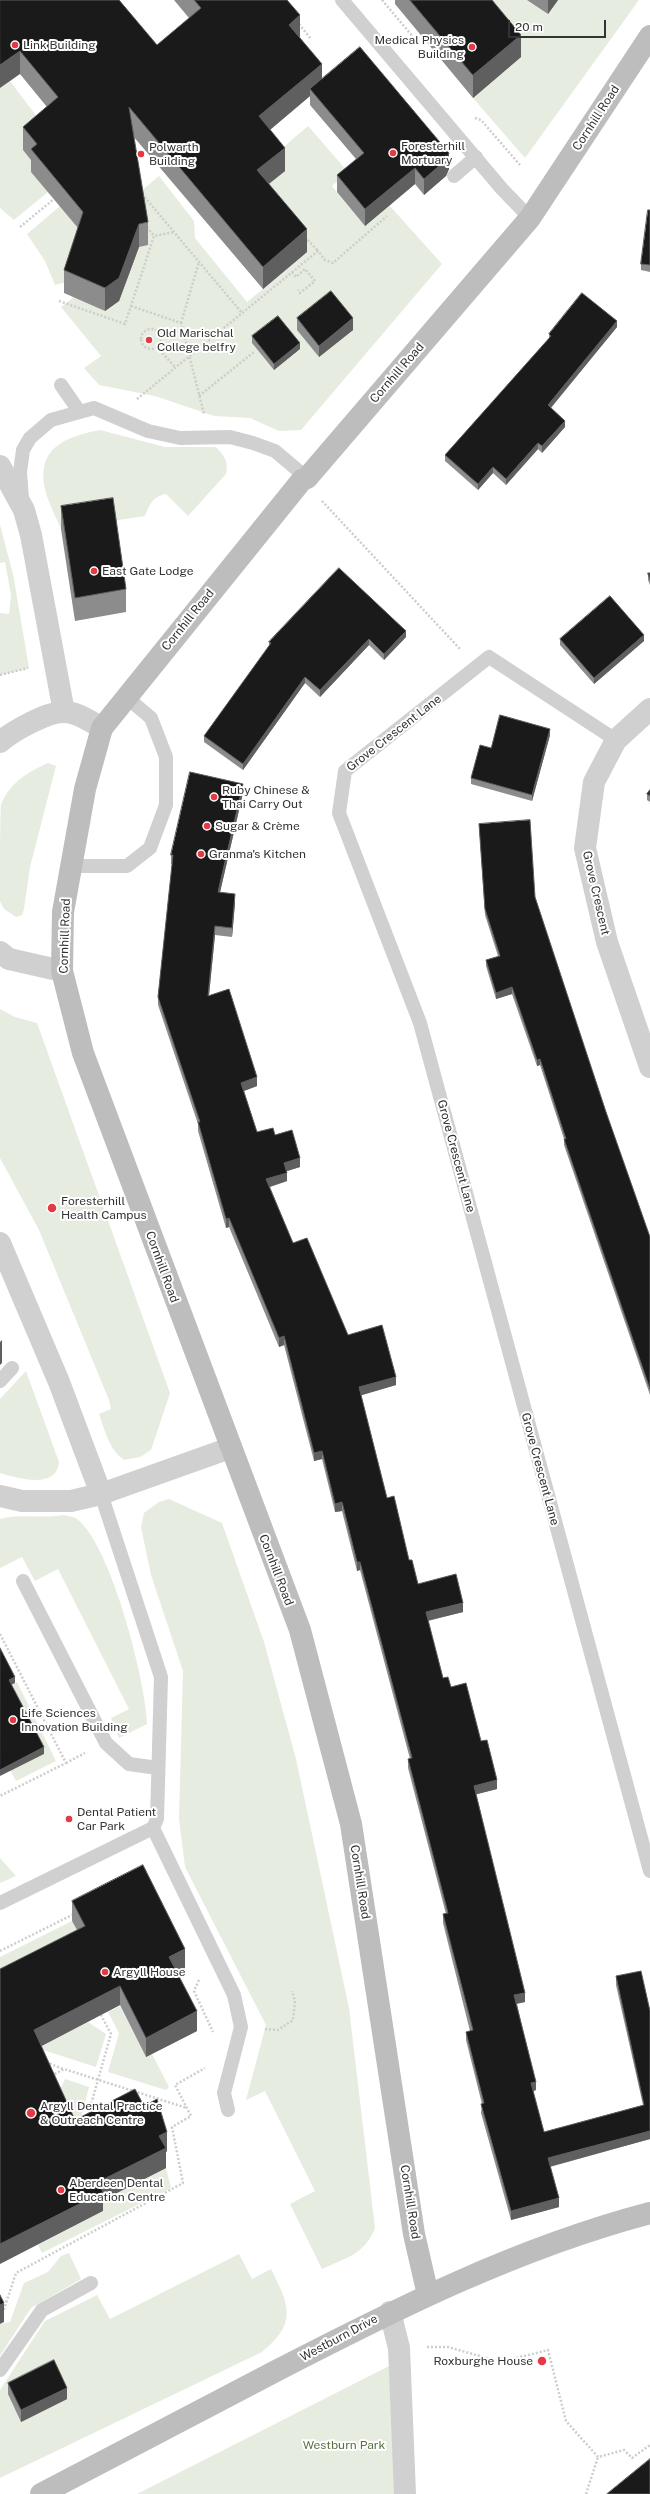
<!DOCTYPE html>
<meta charset="utf-8">
<style>
body{margin:0}
#map{position:relative;width:650px;height:2494px;overflow:hidden;background:#fff;font-family:"Public Sans",sans-serif}
canvas{display:block}
.scale{position:absolute;left:508px;top:20px;width:98px;height:18px;box-sizing:border-box;border:2px solid #333;border-top:0;padding-left:5px;font-size:12px;line-height:14px;white-space:nowrap;color:#333;-webkit-text-stroke:3px #fff;paint-order:stroke}
</style>
<div id="map">
<canvas width="650" height="2494"></canvas>
<div class="scale">20 m</div>
</div>
<script>
const ctx = document.querySelector('canvas').getContext('2d');
ctx.lineJoin = 'round';
function fill(path, color) { ctx.fillStyle = color; ctx.fill(path, 'evenodd'); }
function stroke(path, color, width, dash) { ctx.strokeStyle = color; ctx.lineWidth = width; ctx.lineCap = dash ? 'butt' : 'round'; ctx.setLineDash(dash || []); ctx.stroke(path); }
function write(font, color, halo, rows, align = 'center') {
  ctx.font = font + ' "Public Sans",sans-serif'; ctx.lineWidth = 4; ctx.setLineDash([]); ctx.textBaseline = 'middle'; ctx.strokeStyle = halo; ctx.fillStyle = color; for (const [text, x, y, turn = 0] of rows) {
    ctx.save(); ctx.translate(x, y); ctx.rotate((+turn || 0) * Math.PI / 180); ctx.textAlign = isNaN(turn) ? turn : align; if (halo) ctx.strokeText(text, 0, 0); ctx.fillText(text, 0, 0); ctx.restore();
  }
}
const green = new Path2D(`
 M472 0H639L525 158 473 98 521 57Z
 M10 81 47 130 33 162 48 192 14 220 0 208V88Z
 M308 126 348 172 332 186 361 221 367 222 389 205 442 264 301 430 279 431 250 418 214 416 155 396 99 385 84 368 101 356 61 307 74 297 108 219 159 176 194 221 195 238 247 302 307 252 258 193 283 172 273 156ZM277 322 300 350 274 370Z
 M60 206 82 220 70 281 55 285 45 261 27 234Z
 M100 430 165 447H216C224 455 229 462 226 474L188 516 166 494C153 496 149 505 145 516L61 529C55 515 47 500 44 485 38 446 69 436 100 430Z
 M0 525 13 574 29 668 0 675V613L9 614 11 595 5 562 0 563Z
 M48 763 56 766 30 867 24 909 22 915 16 917 4 909 0 901C0 884 0 815 1 805 9 783 28 772 48 763Z
 M0 1009 15 1017 37 1023 170 1393 151 1450 140 1457 124 1460C109 1449 105 1431 99 1414L111 1409 109 1400 39 1230 0 1158Z
 M26 1371 59 1462C57 1490 17 1478 0 1473V1399Z
 M169 1499 222 1523 264 1642 296 1759 349 2008 375 2228C365 2254 346 2258 322 2269L290 2204 315 2191 265 2091 246 2100 266 2025 185 1867 179 1819 183 1671 151 1575 141 1527 144 1513 159 1502Z
 M63 1515C68 1516 73 1516 77 1519 111 1545 146 1682 147 1724L119 1738 111 1718 129 1709 58 1569 35 1581 22 1557 0 1568V1519C20 1513 42 1519 63 1515Z
 M17 1682 56 1761 16 1781 10 1770 9 1686Z
 M0 1858 16 1876 0 1883Z
 M72 1921 85 1945 0 1989V1957Z
 M120 2006 146 2057 152 2054 169 2087 166 2090 108 2072 119 2033 108 2012Z
 M88 2022 106 2034 96 2067 37 2048Z
 M65 2079 89 2087 80 2122 69 2127 56 2098Z
 M166 2168 171 2188 42 2253 38 2245 103 2211 98 2202Z
 M69 2253 81 2279 31 2308 0 2356V2324L10 2322 24 2283 48 2272 61 2256Z
 M239 2254 252 2279 271 2269C289 2305 298 2323 262 2352L0 2478V2390L45 2321 97 2295 110 2319Z
 M391 2365 395 2494H137Z`);
const path = new Path2D(`
 M382 0 414 38 409 42
 M299 24 311 39
 M475 118 481 120 520 165
 M142 194 242 313
 M20 227 54 199
 M147 227 154 236
 M305 237 318 251
 M292 272 296 277 305 269 315 281 300 293 298 290
 M59 301 125 324 154 236 174 232
 M131 306 181 323 204 414
 M181 323 199 262
 M141 339a10 10 0 1 1 20 0a10 10 0 1 1-20 0Z
 M157 347 175 367
 M199 396 254 352
 M137 399 318 251 325 260 333 263 387 216
 M322 501 460 649
 M0 675 28 668
 M0 1634 66 1763 0 1796
 M66 1763 85 1753
 M0 1951 74 1914
 M199 1980 194 1991 213 2032
 M265 2029 278 2030 293 2020 295 2001 292 1991
 M46 2062 63 2069
 M51 2076 64 2069 187 2108
 M88 2115 111 2034 101 2015
 M0 2301 4 2309 16 2273 183 2183 172 2127 191 2116 175 2085 205 2068
 M427 2347H448L501 2362 548 2350 566 2421 598 2457 624 2450 632 2458 650 2445
 M586 2494 598 2457`);
const lane = new Path2D(`
 M342 0 502 189 530 218
 M454 176 476 157
 M61 385 79 411
 M22 499 20 472 23 450 30 438 51 420 94 408 148 431 180 438 230 437 253 443 275 451 307 478
 M616 740 489 657 345 771 339 813 420 1023 650 1871
 M70 866H127L150 848 166 805V757L151 718 125 696
 M0 1381 12 1368
 M101 1494 161 1677 157 1819 153 1828 234 1995 241 2027 224 2093 228 2110
 M23 1581 106 1743 129 1764 158 1768
 M0 1903 153 1828
 M0 2370 42 2310 91 2283`);
const street = new Path2D(`
 M0 466 24 510 31 535 64 712
 M650 709 616 740 594 782 585 848 607 942 650 1067
 M0 742C13 731 48 711 65 712 77 712 91 722 102 728
 M0 952 9 959 62 971
 M0 1243 59 1382 101 1494
 M0 1496 22 1501H71L101 1494 230 1448
 M390 2312 399 2348 405 2494`);
const secondary = new Path2D(`
 M428 2295 414 2234 351 1824 300 1630 83 1053 62 971 63 912 85 789 102 728 302 480 307 478 530 218 650 36
 M41 2494C119 2453 196 2413 274 2372 396 2309 517 2248 650 2213`);
const wall = new Path2D(`
 M0 0 157 45 189 18 174 0H287L300 38 322 79 449 169 446 176 424 195 415 184 365 226 337 192V175L356 159 310 105V96L270 130 285 171 269 184 307 252 263 289 133 136 148 222V245L139 247 119 301 105 311 64 293V270L78 228 31 172V160L23 150V127L47 107 20 74Z
 M395 0H492L521 57 473 98 395 4Z
 M527 0H558L548 14Z
 M650 210V272L641 270V264Z
 M297 318 353 330 319 357 297 330Z
 M617 327 551 408 565 427 542 453 538 449 506 485 493 473 478 490 445 461V455L549 339V334Z
 M252 336 300 349 274 370 252 343Z
 M61 506 126 589V612L75 621 61 529Z
 M648 573H650V585L648 580Z
 M406 637 384 660 369 645 320 697 305 683 243 770 204 742V736L269 646V642Z
 M560 639 644 641 594 684 560 645Z
 M550 735 532 801 471 784V778L491 748Z
 M650 790V802L647 800V794Z
 M243 793 220 892 235 903 232 937 215 935 209 995 257 1086 244 1091 257 1132 275 1135 300 1167 287 1171V1181L270 1187 293 1243 348 1335 396 1385 361 1395 387 1498 409 1560 418 1584 463 1612 428 1621 443 1678 451 1687 481 1741 497 1789 476 1794 525 2002 517 2004 536 2090 533 2091 544 2132 643 2105 616 1985V1976L650 2011V2139L550 2167 559 2207 511 2220 481 2113 482 2104 466 2040V2032L470 2031 443 1923V1914H446L408 1768V1759H410L360 1570 357 1571 342 1511 335 1512 322 1459 314 1461 284 1345 279 1347 229 1227 226 1228 198 1131V1124L158 1005V997L172 864H171V855Z
 M479 824 535 897 606 1112 650 1237V1395L564 1145V1139L540 1065 537 1066 512 994 496 999 486 966V960L498 956 485 915Z
 M72 1901 185 1968 177 1972 197 2031 146 2057 120 2005 41 2046 75 2120 167 2151 166 2152V2168L103 2200V2211L0 1969 77 1930 72 1921Z
 M8 2383 67 2399 21 2422 8 2394Z`);
const shadedWall = new Path2D(`
 M548 0H558L548 14Z
 M300 15V38L289 25Z
 M521 35V57L473 98V75Z
 M20 51V74L0 88V65Z
 M322 64V87L310 89V96L259 139V116Z
 M285 148V171L257 193V170Z
 M449 153V169L446 176 424 195V179Z
 M415 168V184L365 226V209Z
 M139 224V247L119 301 105 311V288Z
 M307 229V252L263 289V267Z
 M353 318V330L319 357V346Z
 M617 321V327L548 411V405Z
 M300 343V349L274 370V364Z
 M565 421V427L542 453V446Z
 M538 443V449L506 485V479Z
 M493 467V473L478 490V484Z
 M406 631V637L384 660V654Z
 M644 635V641L594 684V678Z
 M369 639V645L320 697V690Z
 M305 677V683L243 770V764Z
 M550 729V735L532 801V795Z
 M243 784V793L218 901V892Z
 M235 894V903L232 937V928Z
 M215 926V935L208 1005V996Z
 M512 987V994L496 999V993Z
 M540 1059V1065L537 1066V1060Z
 M257 1077V1086L241 1092V1083Z
 M300 1158V1167L284 1172V1163Z
 M287 1173V1181L266 1188V1179Z
 M229 1218V1227L226 1228V1219Z
 M284 1336V1345L279 1347V1338Z
 M2 1340V1363L0 1365V1342Z
 M396 1377V1385L359 1396V1387Z
 M322 1451V1459L314 1461V1453Z
 M342 1502V1511L335 1512V1504Z
 M357 1562H360V1570L357 1571Z
 M463 1603V1612L426 1621V1612Z
 M15 1677V1683L9 1686V1680Z
 M44 1747V1754L0 1776V1770Z
 M497 1780V1789L474 1795V1786Z
 M185 1949V1968L169 1976V1957Z
 M120 1986V2005L34 2050V2030Z
 M525 1993V2002L514 2004V1995Z
 M197 2011V2031L146 2057V2038Z
 M536 2082V2090L531 2092V2083Z
 M650 2131V2139L548 2167V2158Z
 M167 2132V2151L166 2152V2168L103 2200V2211L0 2264V2244L98 2182 159 2136Z
 M559 2198V2207L511 2220V2211Z
 M4 2303V2322L0 2324V2305Z
 M67 2388V2399L21 2422V2410Z`);
const building = new Path2D(`
 M0 0H119L157 45 201 8 194 0H287L300 15 289 25 322 64 259 116 285 148 257 170 307 229 263 267 129 107 148 222 139 224 119 278 105 288 64 270 83 212 31 149 37 144 23 127 58 97 20 51 0 65Z
 M410 0H492L521 35 473 75Z
 M360 47 449 153 446 160 424 179 415 168 365 209 337 175 364 153 310 89Z
 M648 210H650V265L641 264Z
 M331 291 353 318 319 346 297 318Z
 M582 293 617 321 548 405 565 421 542 446 538 443 506 479 493 467 478 484 445 455 551 336 549 334Z
 M278 316 300 343 274 364 252 336Z
 M113 498 126 589 75 598 61 506Z
 M339 568 406 631 384 654 369 639 320 690 305 677 243 764 204 736 271 643 269 642Z
 M648 573H650V579Z
 M610 596 644 635 594 678 560 639Z
 M500 715 550 729 532 795 471 778 480 745 491 748Z
 M190 772 243 784 218 892 235 894 232 928 215 926 208 996 229 989 257 1077 241 1083 257 1132 273 1128 275 1135 292 1130 300 1158 284 1163 287 1173 266 1179 293 1243 307 1238 348 1335 382 1325 396 1377 359 1387 387 1498 394 1496 409 1560H412L418 1584 456 1574 463 1603 426 1612 443 1678 448 1677 451 1687 466 1683 481 1741 487 1740 497 1780 474 1786 525 1993 514 1995 536 2082 531 2083 544 2132 644 2105 616 1976 641 1971 650 2011V2131L548 2158 559 2198 511 2211 481 2104 484 2103 466 2032 473 2030 443 1914 448 1913 408 1759 412 1758 360 1562H357L342 1502 335 1504 322 1451 314 1453 284 1336 279 1338 229 1218 226 1219 198 1122H200L158 997 173 855H171Z
 M650 790V796L647 794Z
 M530 820 535 897 606 1112 650 1237V1389L564 1139H566L540 1059 537 1060 512 987 496 993 486 960 500 956 485 909 479 824Z
 M0 1648 15 1677 9 1680 44 1747 0 1770Z
 M143 1865 185 1949 169 1957 197 2011 146 2038 120 1986 34 2030 75 2120 135 2089 144 2106 157 2099 167 2132 159 2136 166 2148 98 2182 103 2192 0 2244V1969L85 1926 72 1901Z
 M0 2295 4 2303 0 2305Z
 M54 2360 67 2388 21 2410 8 2383Z
 M650 2459V2494H607Z`);
const markers = [
 [15,45,4,"#e63946"],
 [472,47,4,"#e63946"],
 [393,153,4,"#e63946"],
 [141,154,4,"#e63946"],
 [149,340,4,"#e63946"],
 [94,571,4,"#e63946"],
 [214,797,4,"#e63946"],
 [207,826,4,"#e63946"],
 [201,854,4,"#e63946"],
 [52,1208,5,"#e63946"],
 [13,1720,4,"#e63946"],
 [69,1819,4,"#e63946"],
 [105,1972,4,"#e63946"],
 [31,2113,5,"#e63946"],
 [61,2190,4,"#e63946"],
 [542,2361,5,"#e63946"]
];
const poiNames = [
 ["Medical Physics",464,40,"right"],
 ["Building",464,54,"right"],
 ["Link Building",23,45],
 ["Foresterhill",401,146],
 ["Mortuary",401,160],
 ["Polwarth",149,147],
 ["Building",149,161],
 ["Old Marischal",157,333],
 ["College belfry",157,347],
 ["East Gate Lodge",102,571],
 ["Ruby Chinese &",222,790],
 ["Thai Carry Out",222,804],
 ["Sugar & Crème",215,826],
 ["Granma's Kitchen",209,854],
 ["Foresterhill",61,1201],
 ["Health Campus",61,1215],
 ["Life Sciences",21,1713],
 ["Innovation Building",21,1727],
 ["Dental Patient",77,1812],
 ["Car Park",77,1826],
 ["Argyll House",113,1972],
 ["Argyll Dental Practice",40,2106],
 ["& Outreach Centre",40,2120],
 ["Aberdeen Dental",69,2183],
 ["Education Centre",69,2197],
 ["Roxburghe House",533,2361,"right"]
];
const streetNames = [
 ["Cornhill Road",596,118,-57],
 ["Cornhill Road",397,373,-49],
 ["Cornhill Road",188,620,-51],
 ["Grove Crescent Lane",394,733,-38],
 ["Grove Crescent",596,893,77],
 ["Cornhill Road",65,936,-88],
 ["Grove Crescent Lane",456,1156,75],
 ["Cornhill Road",162,1267,70],
 ["Grove Crescent Lane",540,1469,75],
 ["Cornhill Road",276,1570,69],
 ["Cornhill Road",360,1882,81],
 ["Cornhill Road",410,2202,81],
 ["Westburn Drive",339,2338,-28]
];
const parkNames = [
 ["Westburn Park",344,2445]
];
fill(green, '#e6ecdf');
stroke(path, '#cdcdcd', 2.5, [2, 2]);
stroke(lane, '#d0d0d0', 14);
stroke(street, '#d0d0d0', 22);
stroke(secondary, '#bdbdbd', 22);
fill(wall, '#8c8c8c');
fill(shadedWall, '#5f5f5f');
fill(building, '#1a1a1a');
stroke(building, '#5f5f5f', 1);
for (const [x, y, r, color] of markers) { const dot = new Path2D(); dot.arc(x, y, r, 0, 2 * Math.PI); ctx.fillStyle = color; ctx.fill(dot); stroke(dot, '#fff', 1.5); }
write('12px', '#333', '#fff', poiNames, 'left');
write('12px', '#333', '#fff', streetNames);
write('12px', '#56703f', '#fff', parkNames);
</script>
